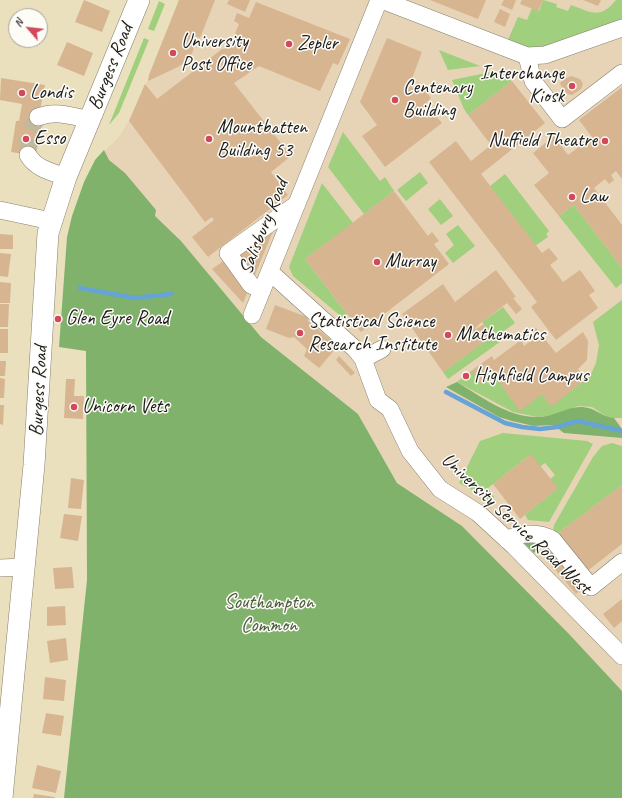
<!DOCTYPE html>
<style>
body{margin:0}
#map{position:relative;width:622px;height:798px;overflow:hidden;background:#ebe0bd;font-family:Caveat,sans-serif}
canvas{display:block}
.north{position:absolute;left:8px;top:8px;width:40px;height:40px;box-sizing:border-box;background:#fdfcf7;border:1px solid #a3a29f;border-radius:50%;rotate:298deg;font-size:11px;font-weight:700;line-height:16px;text-align:center;color:#1c1c1c}
.north::after{content:'';display:block;margin:auto;width:14px;height:18px;background:#d1495b;clip-path:polygon(50% 0,100% 100%,50% 72%,0 100%)}
</style>
<div id="map">
<canvas width="622" height="798"></canvas>
<div class="north">N</div>
</div>
<script>
const ctx = document.querySelector('canvas').getContext('2d');
ctx.lineJoin = 'round';
function fill(path, color) { ctx.fillStyle = color; ctx.fill(path, 'evenodd'); }
function stroke(path, color, width, dash) { ctx.strokeStyle = color; ctx.lineWidth = width; ctx.lineCap = dash ? 'butt' : 'round'; ctx.setLineDash(dash || []); ctx.stroke(path); }
function write(font, color, halo, rows, align = 'center') {
  ctx.font = font + ' Caveat,sans-serif'; ctx.lineWidth = 3; ctx.setLineDash([]); ctx.textBaseline = 'middle'; ctx.strokeStyle = halo; ctx.fillStyle = color; for (const [text, x, y, turn = 0] of rows) {
    ctx.save(); ctx.translate(x, y); ctx.rotate((+turn || 0) * Math.PI / 180); ctx.textAlign = isNaN(turn) ? turn : align; if (halo) ctx.strokeText(text, 0, 0); ctx.fillText(text, 0, 0); ctx.restore();
  }
}
const built = new Path2D(`
 M179 0H622V691L570 635 462 526 397 482 358 414 261 337 181 241 95 160 118 138 129 121 145 84 148 81 149 75Z`);
const green = new Path2D(`
 M543 0 557 4 556 7 568 11 571 5C591 12 600 20 616 0H622V19L540 48H522L507 42 518 17 527 20 532 8 539 11Z
 M159 1 165 4 154 31 148 29Z
 M144 38 149 40 119 113 109 125Z
 M439 50 480 66 448 70Z
 M491 72 512 81 468 115 464 109 452 80Z
 M343 132 380 181 385 177 394 191 364 214 328 167Z
 M420 172 428 183 406 201 397 190Z
 M505 174 549 231 546 234 548 237 535 246 490 186Z
 M322 183 353 223 305 259 347 314 343 318 293 276 289 267Z
 M440 199 453 216 441 225 428 209Z
 M574 205 622 268V283L616 288 559 216Z
 M458 225 475 246 453 263 445 253 454 245 446 234Z
 M622 300V418H609L592 407 578 406 554 415 537 417 513 412 457 382 471 371 494 375 520 410 542 394 551 406 590 376 596 363 599 345 593 322Z
 M503 307 515 323 500 334 504 339 448 379 443 372 492 336 482 322Z
 M503 433 587 441 593 444 549 522 528 520 525 515 554 491 547 482 555 475 545 463 537 469 527 457 488 488 494 497 490 502V509L484 494V486L479 487 478 493 459 483 480 441Z
 M612 443 622 446V485L557 534 553 532 554 525 593 457 602 446Z`);
const forest = new Path2D(`
 M104 150 109 160 125 173 156 210 155 216 181 241 261 337 358 414 397 483 462 526 570 635 622 691V798H64L87 580 86 351 59 347 67 237 72 216 84 182 95 160Z
 M457 382C480 396 509 418 538 417 553 417 567 407 580 407 596 407 601 417 614 418L622 429V438L564 433 553 425 534 426 512 421 499 417 446 387Z
 M521 540H545L534 553Z`);
const stream = new Path2D(`
 M80 288 135 298 171 294
 M446 392 505 423 522 427 540 429 557 427 578 421 622 431`);
const building = new Path2D(`
 M84 0 110 11 102 32 75 22Z
 M179 0H215L200 38 195 36 193 51 189 59 178 67 148 81 149 75Z
 M229 0H250L245 12 227 4Z
 M430 0H486L478 19Z
 M504 0H516L512 10 501 5Z
 M522 0H543L538 11 520 4Z
 M583 0H601L598 6Z
 M256 2 350 39 338 65 333 63 320 91 259 66 234 83 291 156 271 172 288 195 208 257 192 237 214 220 212 217 205 222 129 121 145 84 157 99 222 49 229 48 239 24 234 21 237 13 249 18Z
 M500 9 510 14 505 27 494 22Z
 M387 38 422 52 410 84 413 88 418 82 431 98 425 104 442 123 385 167 362 136 377 125 360 102Z
 M67 42 93 53 84 76 57 65Z
 M571 76 580 79 583 84 581 89 572 95 567 94 560 84 562 80Z
 M1 78 45 85 37 125H41L36 156 11 152 16 121H19L22 104 0 100Z
 M512 81 545 123 481 174 542 253 549 248 558 259 550 265 563 282 580 270 595 291 589 295 598 308 556 340 531 307 537 302 429 162 456 141 471 161 491 145 468 115Z
 M622 87V179L616 171 611 175 614 180 609 184 605 179 594 188 622 225V268L574 205 559 216 534 185 549 173 533 153 554 136 568 155 592 137 579 120Z
 M394 191 428 236 432 232 439 241 434 244 449 264 361 332 305 259Z
 M276 224 254 277 236 253Z
 M0 234 13 235V249H0Z
 M0 253 11 254 8 277 0 276Z
 M225 260 248 291 243 303 212 269Z
 M496 270 516 297 513 298 522 309 516 314 507 303 482 322 475 328 484 342 443 372 402 314 443 284 455 302Z
 M0 282 11 283 10 303H0Z
 M0 304H9L8 327H0Z
 M275 305 307 317 308 321 338 346 319 368 304 356 307 349 294 337 289 338 266 329Z
 M484 324 493 336 485 341 476 329Z
 M536 328 556 353 583 332 588 341 587 360 578 369 586 379 551 407 542 394 520 411 494 375 482 385 471 371 492 356 494 360 521 340 524 346 532 340 528 335Z
 M0 329H8V353H0Z
 M339 356 355 373 351 376 336 360Z
 M0 361H6L5 376H0Z
 M0 378 5 379 4 398H0Z
 M66 379H75L74 396H84L83 419 64 418Z
 M0 405H4L3 425 0 424Z
 M531 454 558 488 520 519 493 484Z
 M71 478 84 480 81 509 68 508Z
 M622 485V544L586 572 557 534Z
 M64 514 82 516 78 541 60 538Z
 M546 546 582 588 576 594 540 552Z
 M72 567 74 588 55 589 53 568Z
 M622 599V621L614 628 603 614Z
 M65 606 66 625 47 626V607Z
 M66 638 68 660 50 663 47 641Z
 M45 677 66 680 64 701 43 699Z
 M46 713 64 716 61 736 42 733Z
 M37 765 61 771 56 793 32 788Z
 M34 794 55 797V798H33Z`);
const minorTunnel = new Path2D(`
 M28 155C26 143 31 127 38 117`);
const minor = new Path2D(`
 M382 0 527 56 545 55 622 28
 M527 56 533 81 562 119 622 73
 M38 117C56 110 72 116 90 120
 M28 155C36 169 52 172 66 177
 M0 210 51 221
 M270 272 355 349 363 359 378 400 390 409 410 451 440 489 478 513 514 546 622 656
 M262 290 251 285 228 253 297 204
 M252 315 379 0
 M363 359 382 349
 M507 540C520 532 540 532 553 540L591 587 622 562
 M0 568 25 567`);
const major = new Path2D(`
 M2 798 34 465 48 233 66 177 139 0`);
const markers = [
 [289,44,4,"#d1495b"],
 [173,53,4,"#d1495b"],
 [572,86,4,"#d1495b"],
 [22,93,4,"#d1495b"],
 [395,100,4,"#d1495b"],
 [26,139,4,"#d1495b"],
 [209,139,4,"#d1495b"],
 [605,141,4,"#d1495b"],
 [572,197,4,"#d1495b"],
 [377,262,4,"#d1495b"],
 [58,319,4,"#d1495b"],
 [300,333,4,"#d1495b"],
 [448,335,4,"#d1495b"],
 [466,376,4,"#d1495b"],
 [74,407,4,"#d1495b"]
];
const poiNames = [
 ["University",181,42],
 ["Post Office",181,65],
 ["Zepler",297,44],
 ["Interchange",564,74,"right"],
 ["Kiosk",564,97,"right"],
 ["Centenary",403,88],
 ["Building",403,111],
 ["Londis",30,93],
 ["Mountbatten",217,128],
 ["Building 53",217,151],
 ["Esso",34,139],
 ["Nuffield Theatre",597,141,"right"],
 ["Law",580,197],
 ["Murray",385,262],
 ["Glen Eyre Road",66,319],
 ["Statistical Science",308,322],
 ["Research Institute",308,345],
 ["Mathematics",456,335],
 ["Highfield Campus",474,376],
 ["Unicorn Vets",82,407]
];
const streetNames = [
 ["Burgess Road",111,67,-68],
 ["Salisbury Road",264,227,-68],
 ["Burgess Road",39,391,-87],
 ["University Service Road West",516,524,43]
];
const parkNames = [
 ["Southampton",269,603],
 ["Common",269,626]
];
fill(built, '#e7d4b7');
fill(green, '#a0cf7d');
fill(forest, '#80b26c');
stroke(stream, '#66a3d7', 4.5);
fill(building, '#d7b590');
stroke(minorTunnel, '#c2b99d', 17, [17, 8]);
stroke(minor, '#847e6c', 18);
stroke(major, '#847e6c', 22);
stroke(minor, '#fff', 17);
stroke(major, '#fff', 21);
for (const [x, y, r, color] of markers) { const dot = new Path2D(); dot.arc(x, y, r, 0, 2 * Math.PI); ctx.fillStyle = color; ctx.fill(dot); stroke(dot, '#fdfcf7', 1.5); }
write('20px', '#1c1c1c', '#fdfcf7', poiNames, 'left');
write('20px', '#1c1c1c', '#fdfcf7', streetNames);
write('20px', '#4a5b3e', '#fdfcf7', parkNames);
</script>
